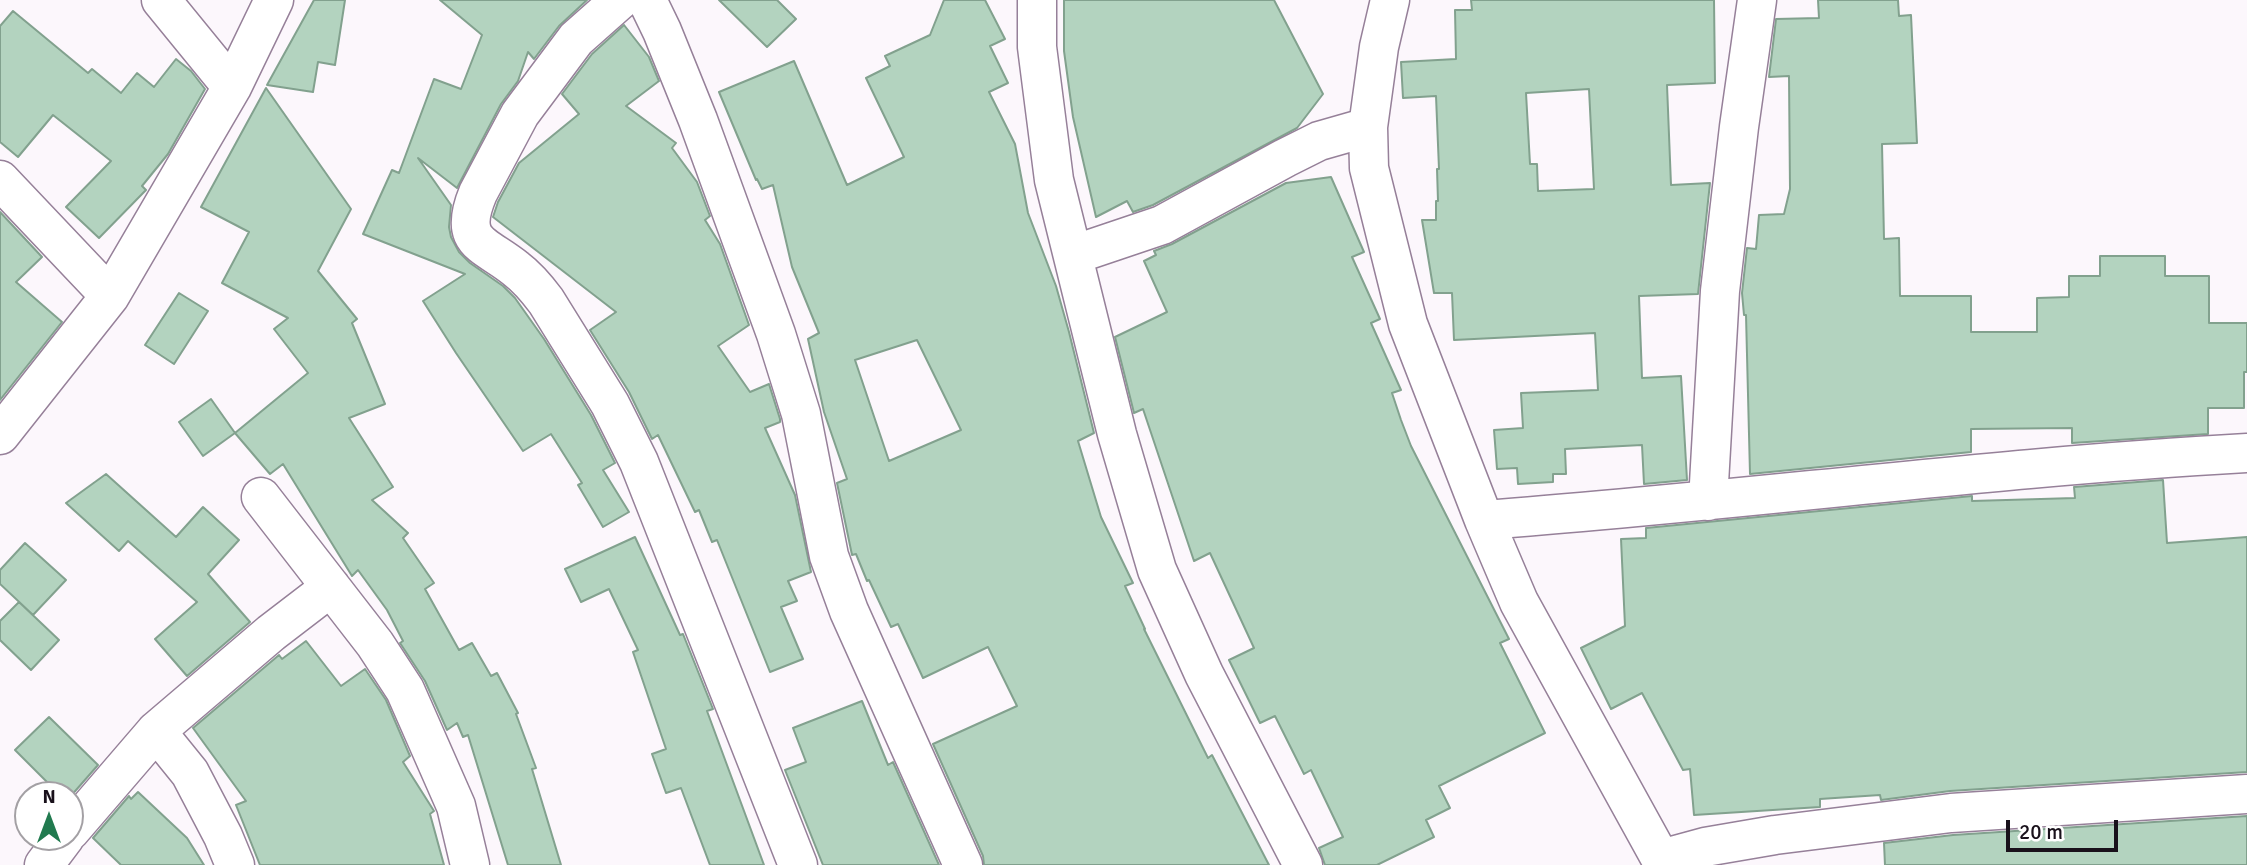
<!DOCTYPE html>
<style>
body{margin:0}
#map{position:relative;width:2247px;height:865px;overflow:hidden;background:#fcf7fc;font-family:Signika,sans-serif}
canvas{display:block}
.north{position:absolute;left:14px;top:781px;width:70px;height:70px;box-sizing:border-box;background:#fff;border:2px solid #a3a0a4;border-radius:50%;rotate:0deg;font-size:19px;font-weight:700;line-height:28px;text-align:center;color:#19111b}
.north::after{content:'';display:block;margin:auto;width:24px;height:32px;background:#217a4f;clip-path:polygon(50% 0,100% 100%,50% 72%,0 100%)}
.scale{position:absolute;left:2006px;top:820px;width:112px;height:32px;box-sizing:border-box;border:4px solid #19111b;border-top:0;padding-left:9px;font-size:21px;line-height:24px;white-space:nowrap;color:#19111b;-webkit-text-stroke:5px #fff;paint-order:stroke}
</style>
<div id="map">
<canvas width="2247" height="865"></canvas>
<div class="north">N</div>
<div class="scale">20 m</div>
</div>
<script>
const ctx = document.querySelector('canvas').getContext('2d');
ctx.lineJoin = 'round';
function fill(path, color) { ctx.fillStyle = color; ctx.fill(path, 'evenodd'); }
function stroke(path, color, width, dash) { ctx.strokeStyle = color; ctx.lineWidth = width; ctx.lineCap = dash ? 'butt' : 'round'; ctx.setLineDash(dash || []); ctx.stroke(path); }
const building = new Path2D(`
 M314 0H345L335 65 318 62 313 92 267 85Z
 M440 0H587L559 26 534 59 528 52 518 81 501 104 457 188 418 158 451 205 449 227 451 237 459 252 470 263 503 286 515 298 544 339 591 415 615 463 603 470 629 512 603 527 578 485 582 483 551 434 523 451 456 353 423 301 465 274 363 234 392 170 399 173 434 79 461 89 482 35Z
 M719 0H777L796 19 767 47Z
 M944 0H985L1005 39 990 46 1008 83 989 92 1015 144 1028 213 1056 286 1069 332 1094 433 1078 441 1101 517 1133 583 1125 586 1145 629H1144L1208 758 1212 755 1269 865H984L983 856 933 744 1017 706 988 647 923 678 898 624 891 627 869 580 867 581 856 554 852 555 837 483 847 479 824 412 808 339 819 333 792 267 773 185 762 189 757 179 756 180 719 92 794 61 847 185 904 157 866 78 890 66 885 56 930 35ZM917 340 961 430 889 461 855 360Z
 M1064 0H1274L1323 94 1297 128 1153 205 1133 212 1127 201 1096 217 1073 117 1064 51Z
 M1471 0H1714L1715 83 1667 85 1671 185 1710 183 1698 294 1639 296 1642 378 1681 376 1687 480 1644 484 1642 445 1565 449 1566 474H1553V482L1518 484 1517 468 1497 469 1494 430 1523 428 1521 393 1598 390 1595 333 1454 340 1452 293H1434L1422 220H1436V201H1438L1437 169H1439L1436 96 1403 98 1401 62 1456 59 1455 10H1472ZM1589 89 1594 189 1538 191 1537 164H1530L1526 93Z
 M1818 0H1898L1899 16 1911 15 1917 143 1882 144 1884 239 1899 238 1900 296H1971V332H2037V298L2069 297V276H2100V256H2165V276H2209V323H2247V372H2244V408H2208V434L2072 443V428L1971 429V452L1750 474 1746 315H1744L1742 293 1747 248 1756 249 1759 215 1784 214 1790 189 1789 76 1769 77 1776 19 1819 18Z
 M13 11 88 73 92 69 121 93 137 73 154 87 176 59 191 71 205 89 168 154 142 186 146 190 99 238 66 207 111 161 53 115 18 157 0 142V26Z
 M624 25 649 57 659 81 626 106 676 143 672 148 697 182 710 216 705 220 720 244 749 325 718 346 750 392 769 384 780 419V422L765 428 795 495 811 572 788 581 797 601 781 607 803 659 770 672 717 540 712 542 699 510 695 512 658 435 652 439 629 392 590 330 616 312 493 217 498 202 519 163 579 114 562 94 592 54Z
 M266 88 351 209 318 271 357 319 352 323 385 404 349 418 393 487 372 500 408 533 403 538 434 583 425 589 459 650 472 643 491 676 497 673 518 713 516 714 536 768 532 769 561 865H508L468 735 463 737 457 723 447 730 425 681 400 643 403 641 387 610 358 570 352 576 283 464 270 474 235 433 308 373 274 329 288 318 222 283 249 232 201 207Z
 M1331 177 1364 252 1352 257 1380 319 1371 323 1401 390 1392 393 1401 420 1411 446 1509 639 1500 643 1545 733 1439 786 1450 808 1426 820 1434 837 1377 865H1325L1319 848 1343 837 1311 770 1304 774 1275 716 1260 723 1229 660 1254 648 1210 553 1194 561 1143 409 1134 413 1115 337 1167 312 1144 261 1156 255 1154 251 1172 244 1286 183Z
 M0 212 42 257 16 282 62 322 0 400Z
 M179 293 208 311 174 364 145 345Z
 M211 399 235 433 203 456 179 422Z
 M106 474 176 537 203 507 239 540 208 574 250 622 187 676 155 639 197 602 128 541 119 551 66 503Z
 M2163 480 2167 543 2247 537V772L1950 791 1881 800 1880 795 1820 799V807L1694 815 1690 769 1683 770 1642 693 1611 709 1581 648 1625 626 1621 539 1646 538V528L1972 496V501L2075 498 2074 487Z
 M635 537 680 635 683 634 713 709 707 711 764 865H710L681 788 666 793 652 754 666 749 633 652 638 650 609 589 581 602 565 569Z
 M25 543 66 580 33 615 0 584V570Z
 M19 602 59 640 31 670 0 640V621Z
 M306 641 341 686 365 669 386 700 410 756 403 762 434 811 430 814 444 865H260L236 805 246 801 193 728 279 655 282 659Z
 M862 701 888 765 893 762 939 865H823L785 770 806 762 793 728Z
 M49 717 98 765 70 797V795H60L15 750Z
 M138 792 187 838 204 865H121L93 838 129 796 131 799Z
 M2247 816V865H1885L1884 843 1953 835Z`);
const minor = new Path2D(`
 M161 0 232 87
 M620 0 576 39 520 114 478 193C457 244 484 243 516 269 528 278 537 289 546 301L610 404 639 462 798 865
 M647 0 662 31 698 120 776 334 801 414 829 556 849 611 963 865
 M1037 0V47L1054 180 1117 434 1157 570 1204 674 1303 865
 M1390 0 1379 47 1368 127 1369 168 1408 324 1484 520 1519 602 1664 865
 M0 180 110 296
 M1073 255 1162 225 1285 158 1319 141 1368 127
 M0 435 110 296 232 87 274 0
 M261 497 375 644 405 690 456 806 470 865
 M1708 501 1720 291 1739 127 1757 0
 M1484 520C1739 501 1992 467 2247 453
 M156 731 190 773 223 836 235 865
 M70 831 156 731 271 633 331 587
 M1661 859 1705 847 1775 835 1951 813 2247 794
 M44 865 65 837`);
fill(building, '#b3d3bf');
stroke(building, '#82a18e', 2);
stroke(minor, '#968099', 41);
stroke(minor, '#fff', 38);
</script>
